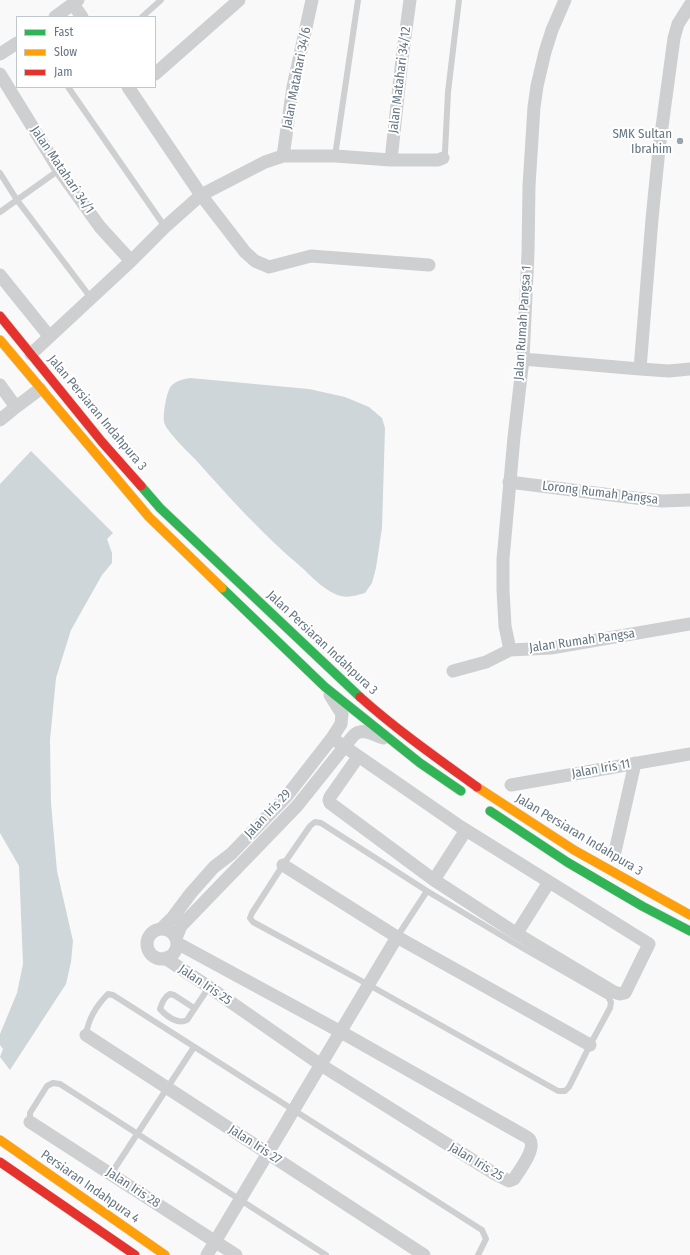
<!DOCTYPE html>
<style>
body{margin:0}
#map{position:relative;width:690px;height:1255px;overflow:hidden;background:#f9f9f9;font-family:"Fira Sans Condensed",sans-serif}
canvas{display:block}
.legend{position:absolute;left:16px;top:16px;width:140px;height:72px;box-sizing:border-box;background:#fff;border:1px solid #c1c8cd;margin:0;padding:5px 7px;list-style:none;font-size:12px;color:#657683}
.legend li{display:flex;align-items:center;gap:8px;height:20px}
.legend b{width:20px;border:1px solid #c1c8cd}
</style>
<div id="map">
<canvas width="690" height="1255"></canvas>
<ul class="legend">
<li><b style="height:5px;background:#30b455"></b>Fast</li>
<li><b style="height:5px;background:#ff9f0a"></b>Slow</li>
<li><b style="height:5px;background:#e5322d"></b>Jam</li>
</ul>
</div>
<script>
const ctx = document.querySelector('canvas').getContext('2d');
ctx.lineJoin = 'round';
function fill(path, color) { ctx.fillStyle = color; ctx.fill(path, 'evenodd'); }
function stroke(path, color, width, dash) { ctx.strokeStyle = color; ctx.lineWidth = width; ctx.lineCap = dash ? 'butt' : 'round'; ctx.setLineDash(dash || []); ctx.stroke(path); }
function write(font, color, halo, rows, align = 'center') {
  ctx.font = font + ' "Fira Sans Condensed",sans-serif'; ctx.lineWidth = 4; ctx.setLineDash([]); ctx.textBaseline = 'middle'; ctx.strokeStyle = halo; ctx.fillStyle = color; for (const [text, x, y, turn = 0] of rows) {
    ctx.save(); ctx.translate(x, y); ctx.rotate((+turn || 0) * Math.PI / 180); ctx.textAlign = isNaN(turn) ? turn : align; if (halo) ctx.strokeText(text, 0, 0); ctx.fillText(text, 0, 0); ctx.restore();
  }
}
const water = new Path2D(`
 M190 378 309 389 345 397 369 407 382 418 385 428 382 528 376 568 372 583 365 593C355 596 345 599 335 594 322 588 311 576 300 566 262 534 228 496 195 459 188 452 166 431 164 422 163 414 166 393 171 386 176 381 183 379 190 378Z
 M31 451 113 533 107 539 112 553V563L102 575 71 630 56 678 50 740 51 803 57 871 73 941 71 962 66 984 10 1070 0 1057 3 1049 0 1045V1034L17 993 23 964 19 866 0 833V484Z`);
const lane = new Path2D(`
 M142 17 161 0
 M68 87 165 227
 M335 156 358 0
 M443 158 445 152 448 92 459 0
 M0 173 17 200 91 298
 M0 212 59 170
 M315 822 321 823 427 891 514 943 608 997 611 1002 610 1008 590 1045 569 1087 565 1091H558L369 985 253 922 250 918 252 913 283 865 310 826Z
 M397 937 427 891
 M194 1008 174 995 170 994C164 997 162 1003 160 1009 166 1016 178 1025 187 1020L209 987
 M86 1035C88 1020 97 1005 108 994L113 995 482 1230 486 1239 478 1255
 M30 1122V1113L47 1086 53 1083 60 1084 326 1255
 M111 1174 194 1047`);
const street = new Path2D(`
 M73 4 82 17
 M55 17 78 0
 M0 54 17 43
 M0 74 59 170 100 227 131 261
 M155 74 239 0
 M128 87 201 195 265 162 283 156H335L391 160H438L443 158
 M283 156 293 87 312 0
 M391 160 402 59 410 0
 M0 275 49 336
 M31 354 131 261 165 227 201 195 245 252 255 261 269 267 311 256 429 265
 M523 359 640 369 652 219 659 149 674 38 678 24 690 5
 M640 369 669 371 690 369
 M0 385 16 407 40 389
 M0 420 16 407
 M509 482 643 499 662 501 690 500
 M510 650 505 626 503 590V559L514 437 523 359 528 253 529 186 534 107 537 86 545 52 552 30 565 0
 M453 671 486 662 510 650 551 648 690 624
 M332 738 461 827 649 944 625 993 620 994 614 992 514 932 434 880 330 803 329 800 330 797 358 757
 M511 785 690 754
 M614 856 635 763
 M283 865 397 937 590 1045
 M434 880 466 830
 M161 929 173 917 191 893 214 867 231 854 286 797 332 738 341 724 342 714 330 695
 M147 944a15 15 0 1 1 30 0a15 15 0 1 1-30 0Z
 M517 933 549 882
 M176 938 181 926 297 806 353 736C362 727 372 734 383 738
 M165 958 209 987 321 1065 495 1174 509 1181 514 1179C519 1171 536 1149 530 1140 529 1138 527 1137 525 1136L341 1032 177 943
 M86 1035 424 1255
 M30 1122 236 1255
 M207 1255 397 937`);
const fast = new Path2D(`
 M141 486 160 508 360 697
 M222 588 325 687 420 763 461 791
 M490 811 567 862 642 906 690 931`);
const slow = new Path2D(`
 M0 340 149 517 222 588
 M477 787 574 850 690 915
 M0 1140 165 1255`);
const jam = new Path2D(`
 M0 316 102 442 141 486
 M360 697C397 730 437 758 477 787
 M0 1162 135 1255`);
const markers = [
 [680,141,4,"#99a4ac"]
];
const streetNames = [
 ["Jalan Matahari 34/6",297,78,-79],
 ["Jalan Matahari 34/12",400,80,-83],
 ["Jalan Matahari 34/1",62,170,56],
 ["Jalan Rumah Pangsa 1",523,323,-86],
 ["Jalan Persiaran Indahpura 3",97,413,50],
 ["Lorong Rumah Pangsa",600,493,7],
 ["Jalan Rumah Pangsa",582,641,-8],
 ["Jalan Persiaran Indahpura 3",322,643,43],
 ["Jalan Iris 11",601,769,-10],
 ["Jalan Iris 29",268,814,-47],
 ["Jalan Persiaran Indahpura 3",579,835,31],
 ["Jalan Iris 25",205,985,34],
 ["Jalan Iris 27",255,1145,33],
 ["Jalan Iris 25",476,1162,31],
 ["Persiaran Indahpura 4",90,1187,35],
 ["Jalan Iris 28",133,1188,33]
];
const poiNames = [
 ["SMK Sultan",672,134],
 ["Ibrahim",672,149]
];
fill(water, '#ced6d9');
stroke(fast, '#d5d6d7', 10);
stroke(slow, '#d5d6d7', 10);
stroke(jam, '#d5d6d7', 10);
stroke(lane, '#cecfd0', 6);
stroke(street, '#cecfd0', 13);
stroke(fast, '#30b455', 9);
stroke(slow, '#ff9f0a', 9);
stroke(jam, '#e5322d', 9);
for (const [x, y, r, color] of markers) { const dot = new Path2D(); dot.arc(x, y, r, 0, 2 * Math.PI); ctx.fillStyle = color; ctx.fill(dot); stroke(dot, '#fff', 1.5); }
write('13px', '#657683', '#fff', streetNames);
write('13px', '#657683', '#fff', poiNames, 'right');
</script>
